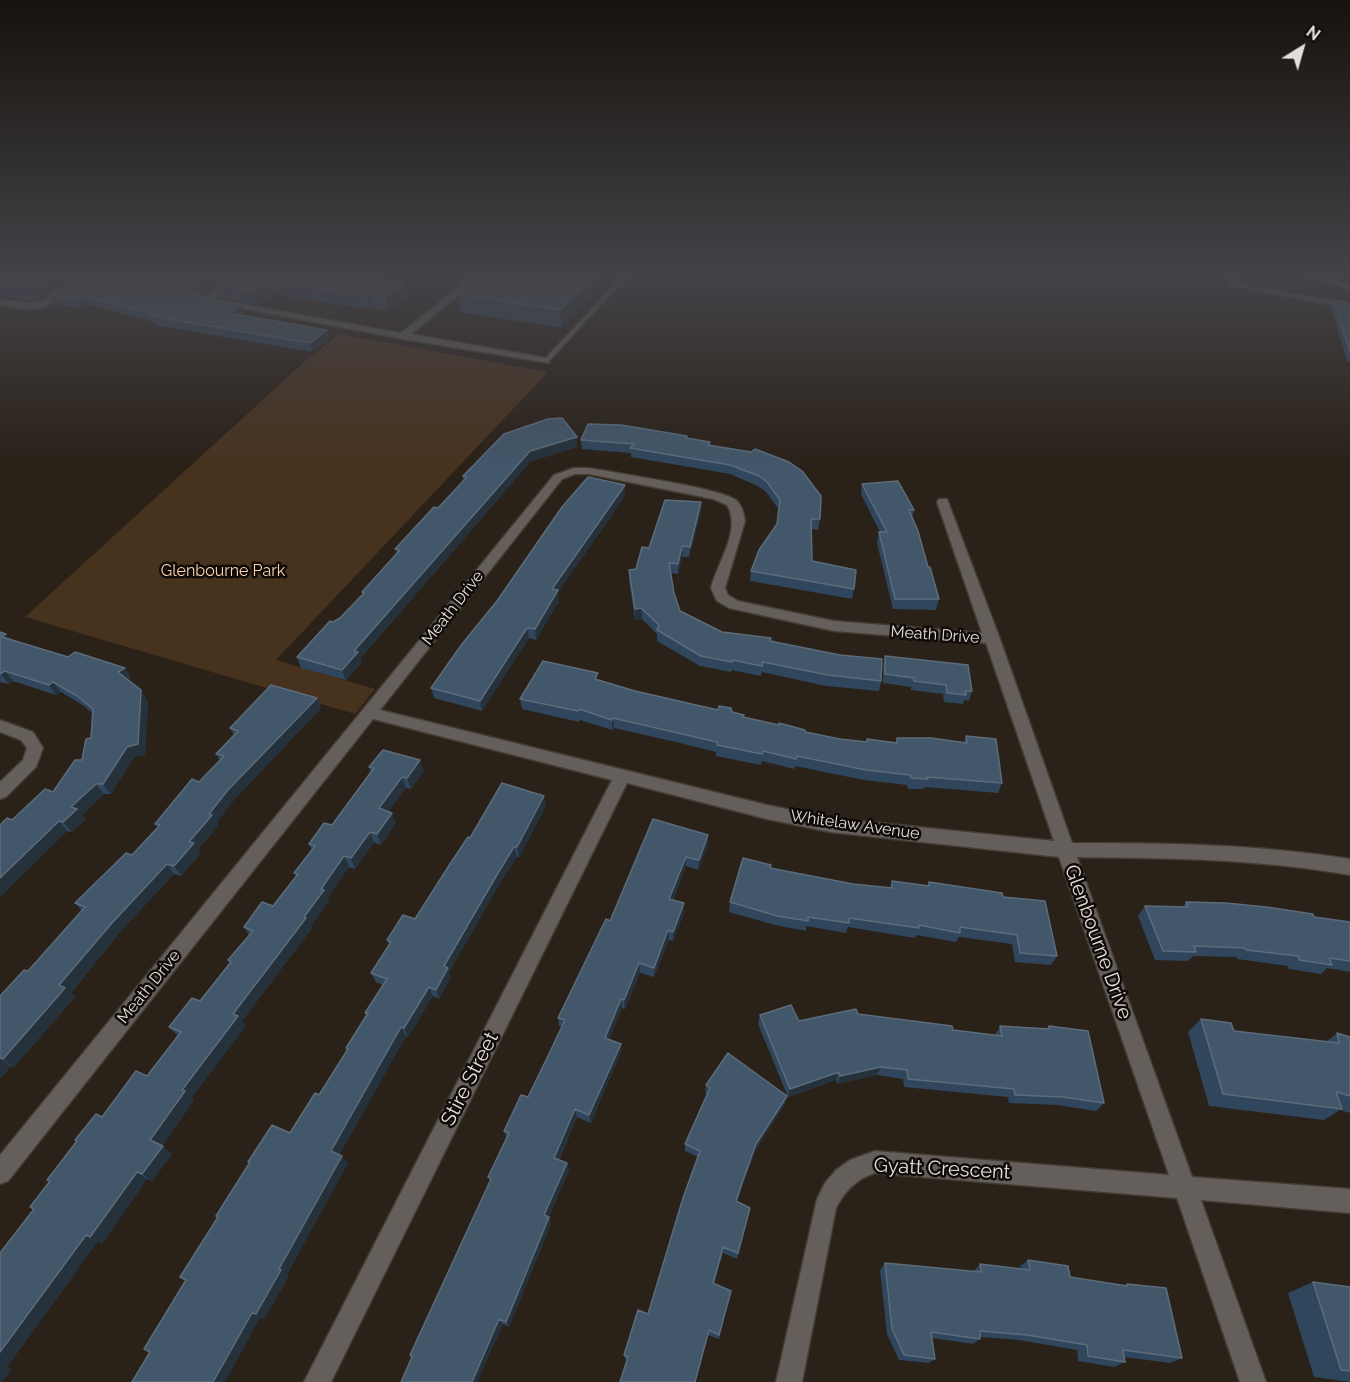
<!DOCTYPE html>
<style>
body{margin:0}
#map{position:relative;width:1350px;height:1382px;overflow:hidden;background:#2a2118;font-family:Raleway,sans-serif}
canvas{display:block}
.north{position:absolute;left:1272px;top:18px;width:60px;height:60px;-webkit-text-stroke:4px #0f0b08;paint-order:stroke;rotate:37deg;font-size:16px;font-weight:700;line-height:24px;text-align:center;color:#e5dfd9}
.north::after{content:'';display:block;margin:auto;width:21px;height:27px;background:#e5dfd9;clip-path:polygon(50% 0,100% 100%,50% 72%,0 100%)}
</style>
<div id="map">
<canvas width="1350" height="1382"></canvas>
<div class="north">N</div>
</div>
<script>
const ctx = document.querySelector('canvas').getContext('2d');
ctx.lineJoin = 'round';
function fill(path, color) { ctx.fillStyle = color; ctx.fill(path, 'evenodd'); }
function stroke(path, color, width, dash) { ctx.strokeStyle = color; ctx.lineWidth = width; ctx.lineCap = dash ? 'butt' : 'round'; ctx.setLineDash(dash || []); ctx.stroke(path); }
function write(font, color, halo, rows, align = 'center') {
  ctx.font = font + ' Raleway,sans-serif'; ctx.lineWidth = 5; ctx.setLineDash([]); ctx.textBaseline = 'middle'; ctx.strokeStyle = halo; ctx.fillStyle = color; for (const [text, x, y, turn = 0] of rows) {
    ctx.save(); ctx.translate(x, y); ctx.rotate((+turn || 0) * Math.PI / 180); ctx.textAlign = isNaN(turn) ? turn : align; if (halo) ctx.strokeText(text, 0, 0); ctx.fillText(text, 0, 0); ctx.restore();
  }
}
const green = new Path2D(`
 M339 334 548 372 276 660 375 689 355 714 25 617 303 363Z`);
const service = new Path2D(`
 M625 274H629L548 362H544V360Z
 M1227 274H1231L1233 283 1350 304V308L1229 285Z`);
const minor = new Path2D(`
 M100 274H110L44 307 26 309 0 305V299L26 303 39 302Z
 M244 274H253L207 302 200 300Z
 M475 274H484L411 334 546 358 549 359V363L403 339 220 304 224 301 401 333Z
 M574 468H589C615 473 720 488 736 500 742 505 744 514 745 521L725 588 728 595 738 601 834 621 982 633 937 502 939 499H947L1000 639 1072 843C1166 843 1257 844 1350 859V875C1258 859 1170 858 1077 857L1192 1177 1350 1189V1213L1201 1200 1266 1382H1240L1177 1198 875 1173C856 1179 845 1191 836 1208L802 1382H776L817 1199 825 1183 836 1170 850 1160 875 1151 1169 1175 1059 857 830 832 767 819 627 783 331 1382H304L612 780 373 719 8 1181 0 1184V1155L554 475ZM575 474H589L713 499 727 505C742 530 717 563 711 588L717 601 729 608 834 631 986 643 1054 841 830 818 767 805 380 710 562 479Z
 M0 720 33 732 43 748 36 767 6 797 0 799V782L23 760 27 748 21 740 0 732Z`);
const secondary = new Path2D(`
 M1304 274H1315L1350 284V290Z`);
const wall = new Path2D(`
 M0 274H126L222 301 242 305 245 314 242 315 327 330 330 339 312 352 155 325 154 322 88 305 81 309 55 304 51 295 82 280 38 300 28 301 0 295Z
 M129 274H343L407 296 388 311 373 308 371 310 275 294 258 305 219 298 215 287 204 294Z
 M594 282V294L562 328 460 312 457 294Z
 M1334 300 1350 303V362L1347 361 1331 307Z
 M687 436V438L710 442V445L751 452 820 519 818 530 812 529V561L854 589 852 599 750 581 751 571 777 524 779 510 766 492 758 486 730 474 631 457V453L582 449 581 440Z
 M577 437V447L531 461 360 659 361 663 346 680 301 668 297 657 340 618 363 595 362 592 397 554 395 549 438 508 463 481V476Z
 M862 484 914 510 912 518 939 599 936 610 893 609 877 543 879 532H880L861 494Z
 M625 496 558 592 559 601 536 640 529 638 482 711 434 698 431 688Z
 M701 512 689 557H682L678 574 670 573 674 593 680 611 722 632 770 641 881 681 879 691 826 686 762 672 761 676 732 670 731 672 700 666 657 641V634L642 619 635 620 629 580V570L636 569 649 548Z
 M0 632 10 639 68 657 125 668 131 678 128 680 148 701 145 755 134 757 111 794H104L82 815 85 819 72 832 67 831 0 897V825L12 820 53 792 82 760 91 738 92 713 84 706 61 692 56 695 13 681 9 684 0 682Z
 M885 656 972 691 969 701 964 700 963 704 944 702 943 694 911 690V687L883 683V666Z
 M599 680 635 691 718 710 732 712 744 717 805 732 840 739 866 742 867 739 896 742 897 738 964 743 966 736 1002 783 998 793 925 787 924 789H908L907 785 864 780 795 766 794 769 762 761 761 765 716 756V752L680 743 614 728 612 730 580 720 579 722 522 709 520 699Z
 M317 698 321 708 233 801 217 822 219 825 198 849 201 853 181 876 174 874 120 932 71 993 75 997 14 1067 11 1066 0 1079V996L28 971 82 911 75 903 132 855 158 828 155 824 199 782 220 761 216 754 234 735 230 728Z
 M369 767 424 771 411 789 406 788 389 811 396 823 381 845 374 842 355 869 349 867 328 897 329 900 311 926 312 928 242 1021 246 1026 192 1097 194 1100 162 1146 172 1154 152 1181 147 1179 102 1244 98 1241 7 1367 11 1370 2 1382H0L34 1209 102 1117 147 1076 178 1036 169 1027 200 1001 230 963 228 960 249 935 244 927 273 906 296 876 294 873 312 850 309 844 332 825 371 772Z
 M546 806 519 857H517L500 883 449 972 451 977 439 999 433 996 408 1037 406 1036 339 1155 348 1163 287 1274 289 1276 264 1319 186 1280 218 1217 250 1163 248 1162 290 1133 319 1095 347 1050 346 1048 367 1015 365 1013 383 985 376 982 371 973 389 945 387 940 415 919 470 838Z
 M653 819 708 845 698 870 686 866 673 900 684 903V913L673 941 669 940 654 977 640 973 625 1009 622 1008 609 1040 621 1044V1052L591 1123 577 1117 559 1160 567 1163 569 1170 549 1217 551 1224 509 1327 503 1324 477 1382H401L490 1181 488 1177 506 1138 504 1131 528 1097 562 1027 559 1026 558 1018 610 921Z
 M770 868 853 884 890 888 892 881 927 886 929 882 1003 897 1057 956 1051 965 1015 962 1012 944 959 937 956 942 916 935 915 938 848 927 846 933 806 926V931L775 925 729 912 730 902Z
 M1186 902 1350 922V972L1327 968 1321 974 1289 969 1288 966 1237 959 1236 957 1193 956 1188 961 1155 960 1138 916 1145 906 1182 907Z
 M858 1014 953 1030 995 1035 1000 1026 1047 1029 1049 1026 1104 1103 1096 1111 1057 1105 1009 1103 1008 1097 904 1087 903 1079 877 1075 838 1084 836 1080 788 1097 758 1024 760 1015 799 1021Z
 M1201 1019 1234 1031 1326 1042 1337 1033 1350 1037V1113L1340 1110 1324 1120 1209 1106 1188 1032Z
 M706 1085 785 1104 755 1151 741 1190 737 1202 750 1208 737 1259 723 1253 714 1284 731 1291 719 1339 708 1335 627 1360 625 1359 624 1355 648 1314 698 1157 685 1151V1144L707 1094 705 1093Z
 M1028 1260 1070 1277 1124 1286 1127 1284 1182 1358 1170 1363 1124 1357 1125 1362 1114 1367 1078 1361 1077 1350 1019 1340 980 1337V1339L973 1344 932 1338 935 1359 929 1363 899 1360 887 1334 880 1270 885 1263 974 1271 980 1264 1021 1269 1020 1266Z
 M1313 1282 1350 1287V1382L1314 1377 1288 1293Z`);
const shadedWall = new Path2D(`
 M60 274H96L38 300 32 286Z
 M211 274H240L214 284 215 287 204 294 199 280Z
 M585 274H602L594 282V294L562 328 560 310Z
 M271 281 275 294 258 305 254 291Z
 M404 283 407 296 388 311 385 297Z
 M370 295 373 308 371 310 367 296Z
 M84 297 88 305 81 309 77 300Z
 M242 305 245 314 232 322 229 313Z
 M327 330 330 339 312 352 310 343Z
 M577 437V447L531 461 360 659 361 663 346 680 342 670 354 651 530 451Z
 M625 485V496L558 592 559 601 536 640 535 629 552 589Z
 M701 502V512L689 557 690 547Z
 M682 546V557L678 574V564Z
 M641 608 642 619 635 620V609Z
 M527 628 529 638 482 711 480 701Z
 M6 634 14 644 2 637Z
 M125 668 131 678 124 682 118 672Z
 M5 671 13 681 9 684 1 674Z
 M53 682 61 692 56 695 49 685Z
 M141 690 148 701 145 755 134 757 111 794 103 784Z
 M317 698 321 708 233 801 217 822 219 825 198 849 201 853 181 876 174 866 189 842 209 814 227 791Z
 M613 718 614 728 612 730V720Z
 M420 760 424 771 411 789 407 778Z
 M402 777 406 788 383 819 379 808Z
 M96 784 104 794 82 815 85 819 72 832 63 822 71 807Z
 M544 796 546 806 519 857 517 847Z
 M392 813 396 823 381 845 377 834Z
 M59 821 67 831 0 897V878Z
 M370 832 374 842 355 869 351 858Z
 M708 835V845L698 870 699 860Z
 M514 847 517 857 500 883 449 972 451 977 439 999 436 990 444 966 498 873Z
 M344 856 349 867 328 897 329 900 311 926 312 928 242 1021 246 1026 192 1097 194 1100 160 1148 150 1140 182 1090 233 1014 304 917 321 889Z
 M686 857V866L669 908V899Z
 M167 864 174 874 120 932 71 993 75 997 14 1067 3 1059 59 985 112 923Z
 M684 903V913L673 941V932Z
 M668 930 669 940 654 977V968Z
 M639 963 640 973 625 1009 624 1000Z
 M429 987 433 996 408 1037 404 1028Z
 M621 999 622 1008 606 1047 605 1038Z
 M401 1027 406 1036 337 1158 331 1151Z
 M621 1044V1052L591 1123 589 1115Z
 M0 1058 11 1066 0 1079Z
 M881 1067 877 1075 838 1084 840 1076Z
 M839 1072 836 1080 788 1097 790 1089Z
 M787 1096 785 1104 755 1151 741 1190 735 1208 742 1183 756 1144Z
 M575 1109 577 1117 556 1165 554 1158Z
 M163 1146 172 1154 152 1181 142 1174Z
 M342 1156 348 1163 287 1274 289 1276 264 1319 256 1314 279 1269Z
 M567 1163 569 1170 549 1217 551 1224 509 1327 506 1322 544 1215Z
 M137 1172 147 1179 102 1244 90 1237Z
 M86 1235 98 1241 7 1367 11 1370 2 1382H0V1352Z
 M252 1313 261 1317 225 1382H213Z
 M499 1319 503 1324 477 1382H472Z`);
const building = new Path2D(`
 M0 274H60L32 286 21 287 0 283Z
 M95 274H126L222 301 242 305 229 313 327 330 310 343 151 316 154 314 84 297 77 300 51 295Z
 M174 274H211L199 280Z
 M232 274H343L404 283 385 297 370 295 367 296 271 281 254 291 214 284Z
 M484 274H592L590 276 593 277 560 310 457 294Z
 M1334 300 1350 303V353Z
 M562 418 577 437 530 451 354 651 358 652 342 670 297 657 330 621 333 622 340 618 364 593 362 592 400 550 395 549 434 507 438 508 467 477 463 476 504 434 548 419Z
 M588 424 621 425 687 436 686 438 710 442 708 445 751 452 755 449 789 462 802 471 821 496 820 519H811L812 561 856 570 854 589 751 571 759 550 777 524 780 500 767 482 759 476 730 465 630 448 634 444 581 440Z
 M588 477 625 485 552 589 558 590 535 629 527 628 480 701 431 688 462 644 497 601 562 507Z
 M898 481 914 510H909L918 531 928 567H930L939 599H895L879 532H887L862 484Z
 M665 500 701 502 690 547 682 546 678 564 669 563 674 593 680 611 722 632 771 638 770 641 840 655 882 659 881 681 828 675 763 662 762 666 732 660V662L701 656 657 630 659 625 641 608 635 609 629 570 636 569 642 547 649 548Z
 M0 632 6 634 2 637 68 657 75 652 125 668 118 672 141 690 138 744 127 747 103 784H96L71 807 77 809 63 822 59 821 0 878V825L7 818 12 820 45 789 53 792 75 760H82L86 739 91 738 93 709 77 696 53 682 49 685 5 671 0 674Z
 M885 656 968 665 972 691H965L966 695 947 693 946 685 914 681V678L885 674Z
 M543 661 598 673 595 679 635 691 718 710 719 706 731 708 732 712 744 715 743 717 779 725V723L805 730V732L840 739 867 742V739L897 743V738H931L967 743 966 736 996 739 1002 783 927 777 928 779 911 778 910 775 866 770 797 756 796 759 763 751 762 754 717 745V742L613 718 612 720 579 709 578 711 520 699Z
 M271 685 317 698 227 791 209 814 212 815 189 842 194 843 174 866 167 864 112 923 59 985 65 988 3 1059 0 1058V996L24 970 28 971 85 907 75 903 126 853 132 855 160 825 155 824 192 779 199 782 224 756 216 754 238 731 230 728Z
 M383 750 420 760 407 778 402 777 379 808 392 813 377 834 370 832 351 858 344 856 321 889 324 890 304 917 306 918 233 1014 238 1016 182 1090 185 1091 150 1140 163 1146 142 1174 137 1172 90 1237 86 1235 0 1352V1253L34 1209 30 1207 50 1181 47 1180 77 1141 75 1140 96 1114 102 1117 136 1071 147 1076 181 1032 169 1027 192 998 200 1001 231 962 228 960 253 931 244 927 262 902 273 906 298 874 294 873 315 846 309 844 324 823 332 825 374 768 369 767Z
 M502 783 544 796 517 847H514L498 873 444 966 448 968 436 990 429 987 404 1028 401 1027 331 1151 342 1156 279 1269 281 1270 256 1314 252 1313 213 1382H132L150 1352 144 1349 186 1280 180 1277 218 1217 216 1216 250 1162H248L272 1125 290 1133 315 1093 319 1095 348 1049 346 1048 368 1013H365L387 979 371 973 391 942 387 940 403 915 415 919 450 864 468 837 470 838Z
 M653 819 708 835 699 860 686 857 669 899 684 903 673 932 668 930 654 968 639 963 624 1000 621 999 605 1038 621 1044 589 1115 575 1109 554 1158 567 1163 544 1215 549 1217 506 1322 499 1319 472 1382H401L412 1357 410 1355 491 1179 488 1177 509 1133 504 1131 521 1095 528 1097 547 1058 565 1020 558 1018 606 919 610 921Z
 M743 858 771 865 770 868 853 884 892 888V881L929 886V882L1002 893 1003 897 1045 901 1057 956 1020 953 1017 935 960 927V933L919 925V928L849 918V923L808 917V921L777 916 730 902Z
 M1186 902 1226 903 1266 907 1313 914 1314 917 1350 922V961L1329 958 1332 965 1299 960 1298 956 1246 950 1245 948 1194 946 1196 952 1163 951 1145 906 1188 907Z
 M791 1005 799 1021 856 1009 858 1014 952 1026 953 1030 1002 1036 1000 1026 1049 1029V1026L1088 1031 1104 1103 1063 1097 1015 1095 1014 1089 908 1079 907 1070 881 1067 840 1076 839 1072 790 1089 760 1015Z
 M1201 1019 1231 1023 1234 1031 1339 1043 1337 1033 1350 1037V1096L1336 1092 1342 1109 1223 1094Z
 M728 1053 787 1096 756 1144 742 1183 736 1201 750 1208 738 1253 723 1247 713 1283 731 1291 719 1335 709 1330 695 1382H620L628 1357 624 1355 638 1310 648 1314 683 1198 700 1151 685 1144 710 1088 706 1085Z
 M1028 1260 1068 1266 1070 1277 1127 1286V1284L1166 1288 1182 1358 1123 1350 1125 1362 1088 1356 1087 1345 1027 1335 980 1331V1339L931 1332 935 1359 904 1355 892 1329 885 1263 981 1272 980 1264 1030 1270Z
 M1313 1282 1350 1287V1371L1341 1370Z`);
const parkNames = [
 ["Glenbourne Park",223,571]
];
const streetNames = [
 ["Meath Drive",453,608,-52],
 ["Meath Drive",935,635,4],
 ["Whitelaw Avenue",855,825,8],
 ["Meath Drive",149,987,-51]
];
const nearStreetnames = [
 ["Glenbourne Drive",1098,942,70],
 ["Stire Street",470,1079,-63],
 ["Gyatt Crescent",942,1169,3]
];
fill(green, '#47321e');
stroke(service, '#443c33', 3);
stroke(minor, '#443c33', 3);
stroke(secondary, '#443c33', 3);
fill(service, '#645f5b');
fill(minor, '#645f5b');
fill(secondary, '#89817a');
fill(wall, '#2f465c');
fill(shadedWall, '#25313b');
fill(building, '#42576a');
stroke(building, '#5c6c7b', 1.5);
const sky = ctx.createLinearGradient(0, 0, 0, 467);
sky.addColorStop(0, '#17120d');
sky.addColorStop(0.59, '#444348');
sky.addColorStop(1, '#44434800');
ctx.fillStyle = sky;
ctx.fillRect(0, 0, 1350, 467);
write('16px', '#fad2ad', '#0f0b08', parkNames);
write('16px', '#e5dfd9', '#0f0b08', streetNames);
write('20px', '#e5dfd9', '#0f0b08', nearStreetnames);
</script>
